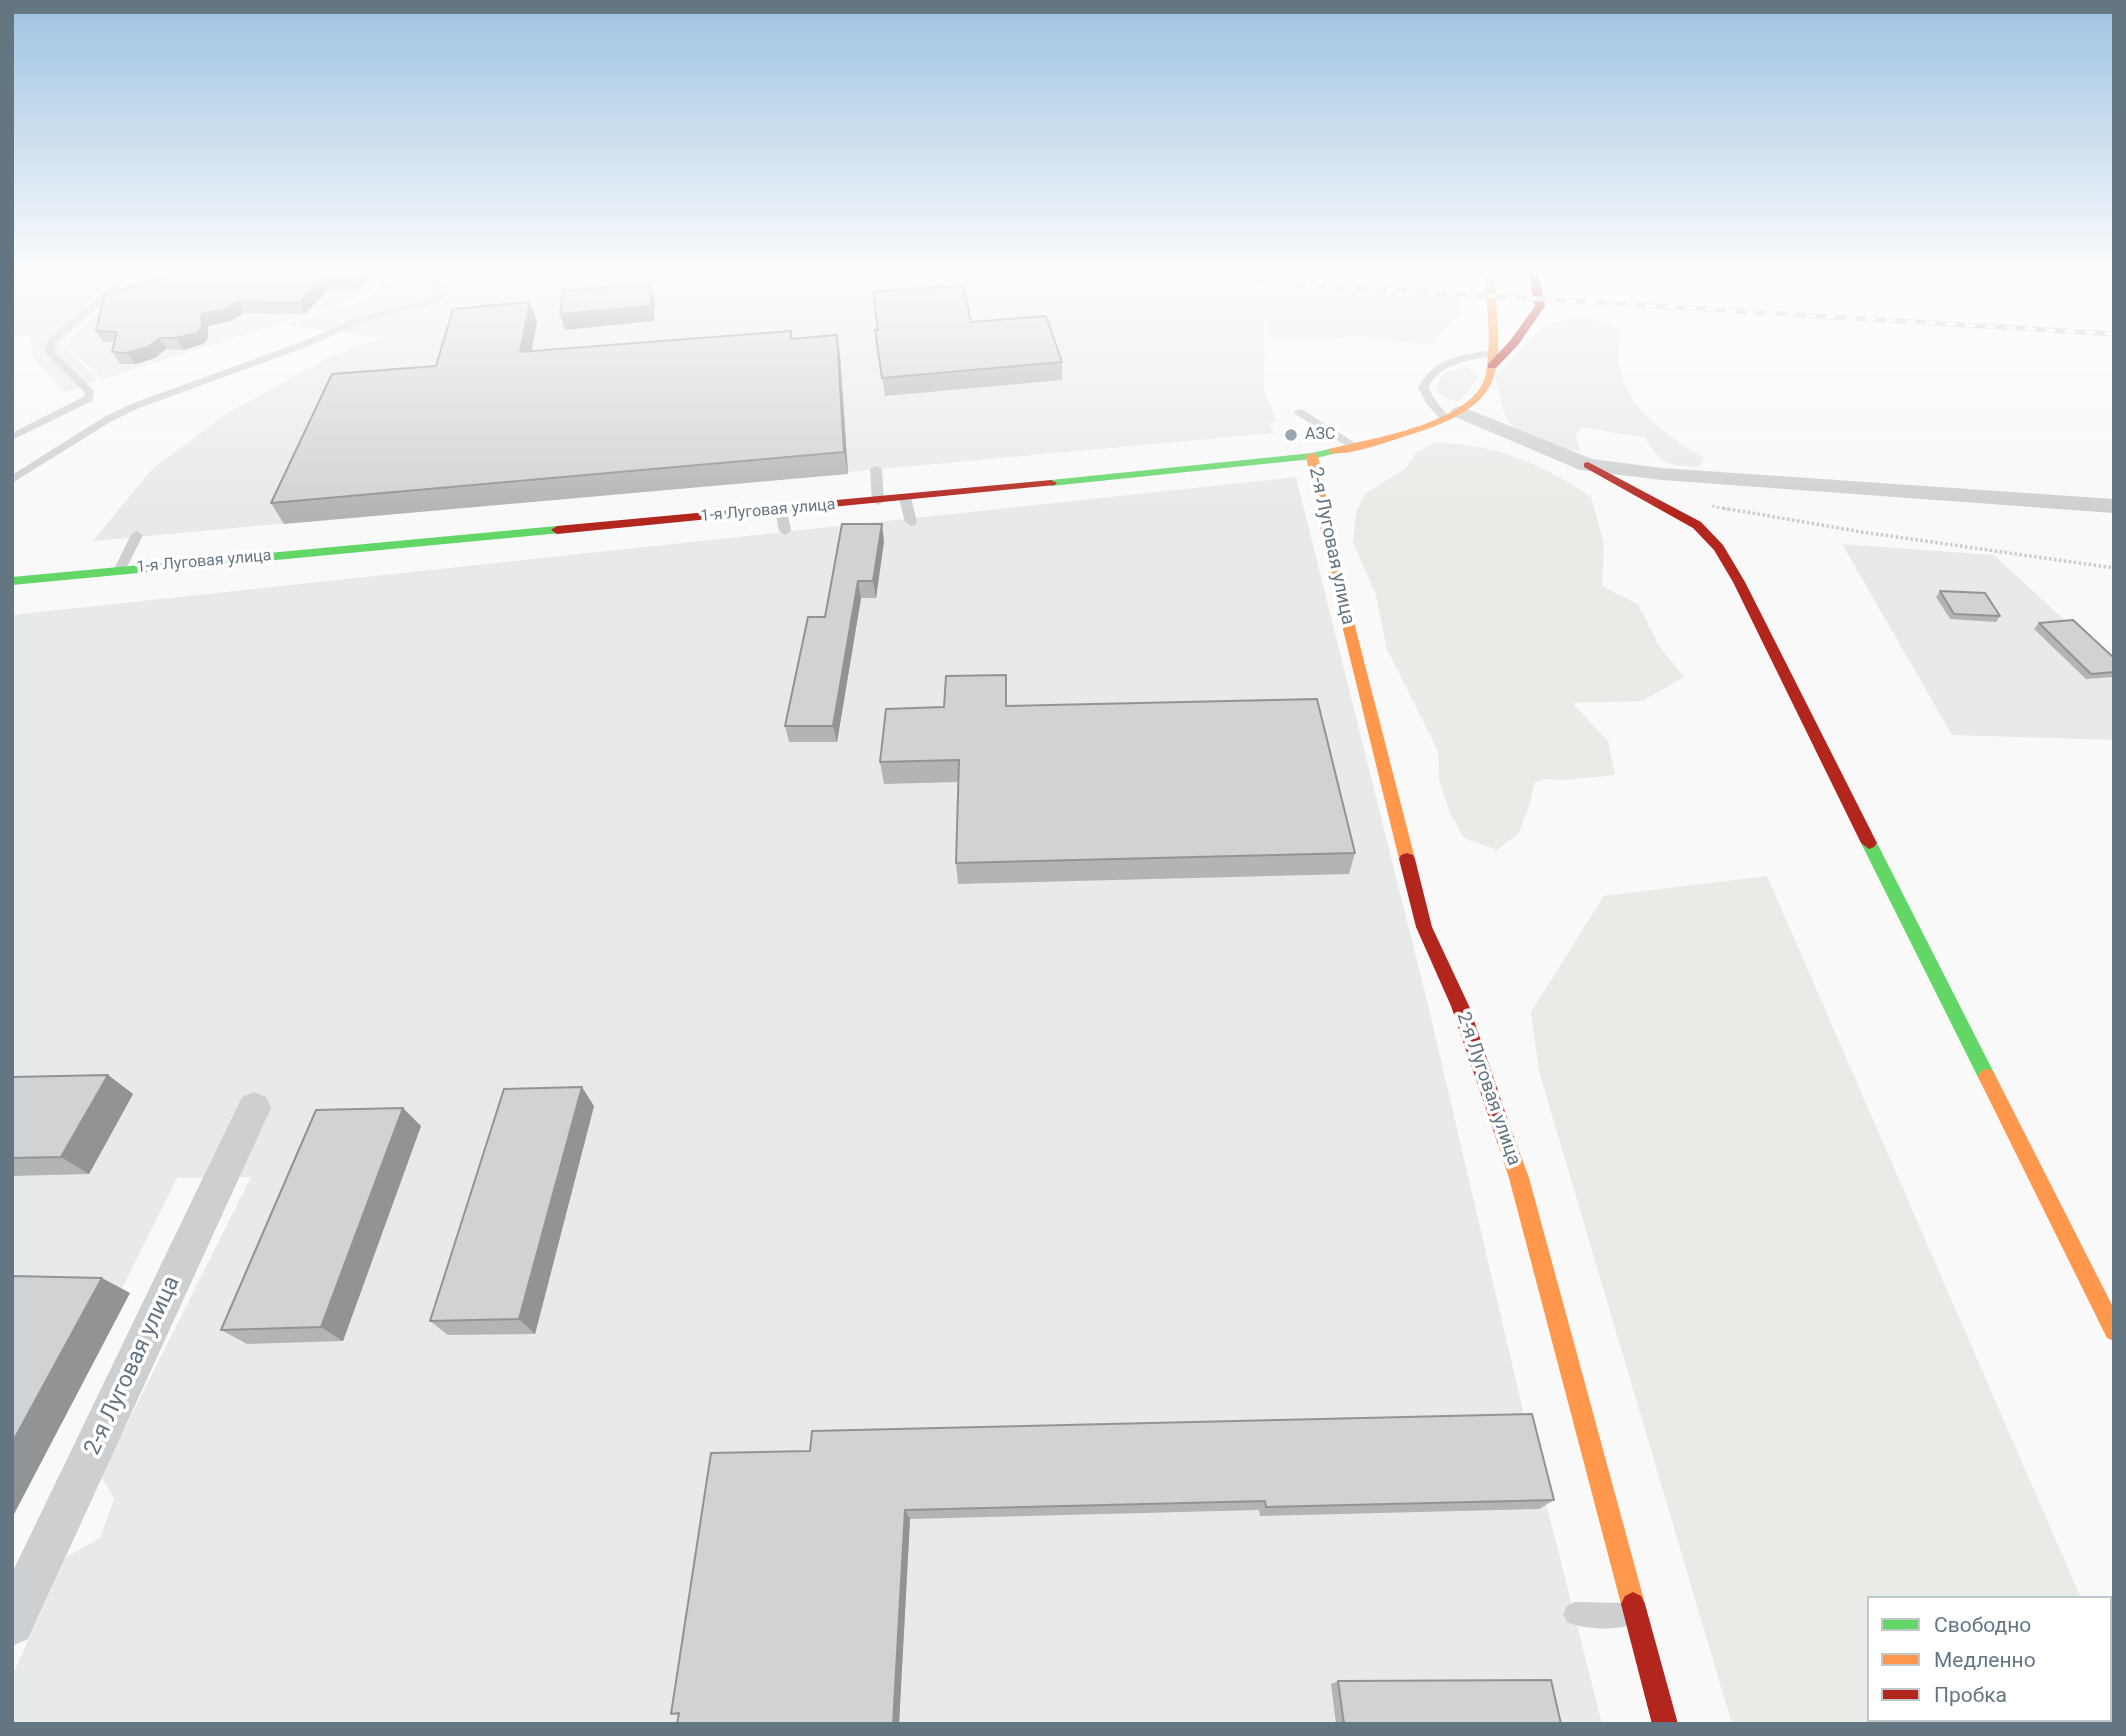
<!DOCTYPE html>
<meta charset="utf-8">
<style>
body{margin:0}
#map{position:relative;width:2126px;height:1736px;overflow:hidden;background:#f9f9f9;font-family:Roboto,sans-serif}
canvas{display:block}
.frame{position:absolute;inset:0;border:14px solid #657683;pointer-events:none}
.legend{position:absolute;left:1867px;top:1596px;width:245px;height:126px;box-sizing:border-box;background:#fff;border:2px solid #c1c8cd;margin:0;padding:9px 12px;list-style:none;font-size:21px;color:#657683}
.legend li{display:flex;align-items:center;gap:14px;height:35px}
.legend b{width:35px;border:2px solid #c1c8cd}
</style>
<div id="map">
<canvas width="2126" height="1736"></canvas>
<div class="frame"></div>
<ul class="legend">
<li><b style="height:9px;background:#63d668"></b>Свободно</li>
<li><b style="height:9px;background:#ff974d"></b>Медленно</li>
<li><b style="height:9px;background:#b3261e"></b>Пробка</li>
</ul>
</div>
<script>
const ctx = document.querySelector('canvas').getContext('2d');
ctx.lineJoin = 'round';
function fill(path, color) { ctx.fillStyle = color; ctx.fill(path, 'evenodd'); }
function stroke(path, color, width, dash) { ctx.strokeStyle = color; ctx.lineWidth = width; ctx.lineCap = dash ? 'butt' : 'round'; ctx.setLineDash(dash || []); ctx.stroke(path); }
function write(font, color, halo, rows, align = 'center') {
  ctx.font = font + ' Roboto,sans-serif'; ctx.lineWidth = 7; ctx.setLineDash([]); ctx.textBaseline = 'middle'; ctx.strokeStyle = halo; ctx.fillStyle = color; for (const [text, x, y, turn = 0] of rows) {
    ctx.save(); ctx.translate(x, y); ctx.rotate((+turn || 0) * Math.PI / 180); ctx.textAlign = isNaN(turn) ? turn : align; if (halo) ctx.strokeText(text, 0, 0); ctx.fillText(text, 0, 0); ctx.restore();
  }
}
const built = new Path2D(`
 M12 269 155 270 388 269 368 293 358 299 103 379 64 344 142 271H139L61 343 98 380 65 392 32 357 30 335 12 337Z
 M390 269H1469L1474 283 1461 282 1460 315 1430 345 1364 337 1299 340 1269 337 1265 311 1264 391 1277 422 1269 423 1274 433 93 541 152 469 229 412 332 356 379 338 285 325 353 303 375 292Z
 M1296 477 1428 1005 1527 1428 1602 1724H12V1676L66 1557 100 1538 114 1499 101 1476 251 1177 177 1178 12 1509V615Z
 M1842 544 1994 555 2114 666V740L1952 735Z`);
const green = new Path2D(`
 M1582 315 1621 330C1620 340 1618 352 1619 363 1625 410 1668 435 1704 458L1699 467C1667 465 1663 466 1645 438L1582 427 1576 434 1580 451C1557 448 1520 442 1507 419 1501 407 1499 390 1495 377L1544 326Z
 M1468 368 1477 373 1478 378 1460 401 1449 400 1438 393C1435 373 1450 369 1468 368Z
 M1433 443C1491 442 1544 464 1591 497L1604 544 1602 586 1638 604 1659 646 1684 677 1642 701 1572 703 1608 741 1615 775 1564 780 1545 779 1534 783 1531 800 1519 833 1497 850 1464 838 1450 813 1439 780 1438 751 1387 649 1375 592 1353 543 1356 513 1365 494 1405 469 1417 452Z
 M1767 876 2081 1598H1869V1720H2104L2105 1724H1732L1539 1071 1531 1012 1604 896Z`);
const pathFar1 = new Path2D(`
 M1712 506 1732 510`);
const path = new Path2D(`
 M1723 508 1862 532 2114 568`);
const lane = new Path2D(`
 M132 269H143L58 340 54 351 94 391 92 401 12 440V433L83 397 85 393 44 351 48 339Z
 M436 279 445 284 448 294 443 301 365 321 309 346 139 408 112 421 12 483V475L104 417 131 404 301 342 359 317 429 300 438 294 434 285 385 287 380 284 382 282Z
 M1491 350 1496 353 1495 355C1468 361 1443 362 1428 387L1435 400 1450 418 1441 420 1426 403 1418 387C1436 357 1459 356 1491 350Z
 M1299 409 1303 410 1360 446 1350 448 1295 414 1294 412Z
 M876 466 882 469 884 501 878 505 872 501 870 469Z
 M905 495 911 498 917 522 915 525 911 526 905 522 899 498Z
 M781 506 787 510 791 531 785 535 779 531 775 510Z
 M137 531 143 535 126 569 120 573 116 572 114 569 131 535Z
 M1575 1602 1628 1603 1636 1607 1640 1615 1636 1623C1619 1631 1584 1630 1567 1622L1563 1614 1567 1606Z`);
const street = new Path2D(`
 M1460 406 1592 459 1662 468 2114 499V513L1662 480 1580 470 1453 416 1450 412 1453 408Z
 M254 1092 266 1097 271 1108 28 1639 12 1646V1573L242 1097Z`);
const fast = new Path2D(`
 M1333 448 1339 451 1337 453 1312 459 1051 486 1045 483 1051 480 1312 453Z
 M557 526 561 527V533L12 585V577Z
 M1869 837 1877 843 1993 1071 1996 1077 1993 1083 1987 1085 1981 1083 1861 843Z`);
const slow = new Path2D(`
 M1484 269H1494C1500 372 1516 403 1403 437 1384 443 1348 456 1329 453V449C1369 439 1473 423 1485 377 1493 343 1486 303 1484 269Z
 M1312 453 1318 456 1341 572 1415 859 1413 863H1401L1399 859 1329 572 1306 456Z
 M1987 1069 1993 1071 2114 1309V1341L2107 1338 1981 1083 1978 1077 1981 1071Z
 M1505 1129 1512 1132 1529 1178 1645 1604 1641 1612 1633 1616 1625 1612 1621 1604 1509 1178 1496 1138 1498 1132Z`);
const jam = new Path2D(`
 M1523 269H1533L1540 280 1545 306 1518 345 1496 368H1488V364L1510 341 1535 306 1530 280Z
 M1588 462 1701 522 1723 545 1745 582 1877 843 1874 847 1869 849 1861 843 1733 582 1714 550 1693 528 1584 467V463Z
 M1051 480 1057 483 1055 485 557 534 551 530 557 526Z
 M1407 853 1413 855 1415 859 1432 927 1469 1006 1514 1138 1512 1144 1505 1147 1498 1144 1496 1138 1451 1006 1416 927 1399 859 1401 855Z
 M1633 1592 1641 1596 1645 1604 1678 1724H1652L1621 1604 1625 1596Z`);
const rail = new Path2D(`
 M1047 269 2114 334`);
const wall = new Path2D(`
 M193 269H376L359 290 328 289 305 314 244 313 230 321 208 326V339L203 344 183 350 166 349 155 358 135 364H120L112 352 115 342H103L96 331Z
 M530 302 537 322 531 351 792 339 837 335 840 356 848 474 284 524 271 503Z
 M971 322 1062 362V380L885 396 875 330Z
 M884 541 876 598H861L837 742H789L785 726 825 617Z
 M1940 591 2000 616 1996 622 1950 619 1936 597Z
 M2039 623 2114 658V677L2086 679 2034 629Z
 M1007 706 1355 853 1349 874 958 884 956 863 959 782 884 784 880 762Z
 M108 1075 133 1094 89 1174 12 1176V1077Z
 M594 1106 535 1334 448 1335 430 1321Z
 M421 1126 343 1341 247 1344 221 1330Z
 M711 1453 1554 1500 1539 1509 1260 1516 1259 1510 910 1519 899 1724H677L679 1715 671 1714Z
 M1338 1681 1561 1724H1336L1331 1684Z`);
const shadedWall = new Path2D(`
 M362 269H376L359 290 354 279Z
 M323 278 328 289 305 314 299 303Z
 M650 283 655 298 654 321 565 330 560 314Z
 M238 302 244 313 230 321 208 326V339L203 344 183 350 176 338 201 314Z
 M530 302 537 322 527 373 520 352Z
 M837 335 840 356 848 474 844 452Z
 M159 338 166 349 155 358 135 364 127 353Z
 M882 524 884 541 876 598 873 581Z
 M858 581 861 598 837 742 833 726Z
 M108 1075 133 1094 89 1174 61 1157Z
 M582 1087 594 1106 535 1334 519 1319Z
 M403 1108 421 1126 343 1341 321 1327Z
 M102 1278 130 1293 12 1518V1443Z
 M905 1510 910 1519 899 1724H893Z`);
const building = new Path2D(`
 M193 269H362L354 279 323 278 299 303 238 302 224 310 201 314 202 328 196 333 176 338H159L148 347 127 353 112 352 117 332 96 331 104 297 112 292Z
 M650 283V306L560 314 563 291Z
 M963 285 971 322 1046 316 1062 362 882 378 875 330H878L873 292Z
 M530 302 520 352 791 331V339L837 335 844 452 271 503 332 374 436 366 453 309Z
 M842 524H882L873 581H858L833 726H785L808 617H825Z
 M1940 591 1985 593 2000 616 1954 614Z
 M2073 620 2114 658V672L2091 674 2039 623Z
 M1006 675V706L1317 699 1355 853 956 863 959 760 880 762 886 709 944 707 946 676Z
 M108 1075 61 1157 12 1158V1077Z
 M582 1087 519 1319 430 1321 504 1089Z
 M403 1108 321 1327 221 1330 316 1110Z
 M12 1276 102 1278 12 1443Z
 M1532 1414 1554 1500 1266 1507 1265 1501 905 1510 893 1724H677L679 1713 671 1714 711 1453 810 1451 812 1431Z
 M1551 1680 1561 1724H1344L1338 1681Z`);
const markers = [
 [1291,435,7,"#99a4ac"]
];
const farPoinames = [
 ["АЗС",1305,435]
];
const farStreetnames = [
 ["1-я Луговая улица",768,511,-5],
 ["1-я Луговая улица",204,562,-5]
];
const streetNames = [
 ["2-я Луговая улица",1331,546,78],
 ["2-я Луговая улица",1488,1089,71]
];
const nearStreetnames = [
 ["2-я Луговая улица",133,1366,-65]
];
fill(built, '#e8e9e9');
fill(green, '#e8ebe6');
stroke(pathFar1, '#cbcccd', 2.5, [2.5, 2.5]);
stroke(path, '#cbcccd', 3.5, [2.5, 2.5]);
fill(lane, '#cecfd0');
fill(street, '#cecfd0');
fill(fast, '#63d668');
fill(slow, '#ff974d');
fill(jam, '#b3261e');
stroke(rail, '#c3c5c6', 5);
stroke(rail, '#fff', 3.5, [10]);
fill(wall, '#b3b5b5');
fill(shadedWall, '#929394');
fill(building, '#d0d2d3');
stroke(building, '#929394', 2);
const sky = ctx.createLinearGradient(0, 0, 0, 512);
sky.addColorStop(0, '#9dc2e2');
sky.addColorStop(0.53, '#fcfcfc');
sky.addColorStop(1, '#fcfcfc00');
ctx.fillStyle = sky;
ctx.fillRect(0, 0, 2126, 512);
for (const [x, y, r, color] of markers) { const dot = new Path2D(); dot.arc(x, y, r, 0, 2 * Math.PI); ctx.fillStyle = color; ctx.fill(dot); stroke(dot, '#fff', 2.5); }
write('16px', '#657683', '#fff', farPoinames, 'left');
write('16px', '#657683', '#fff', farStreetnames);
write('19px', '#657683', '#fff', streetNames);
write('23px', '#657683', '#fff', nearStreetnames);
</script>
